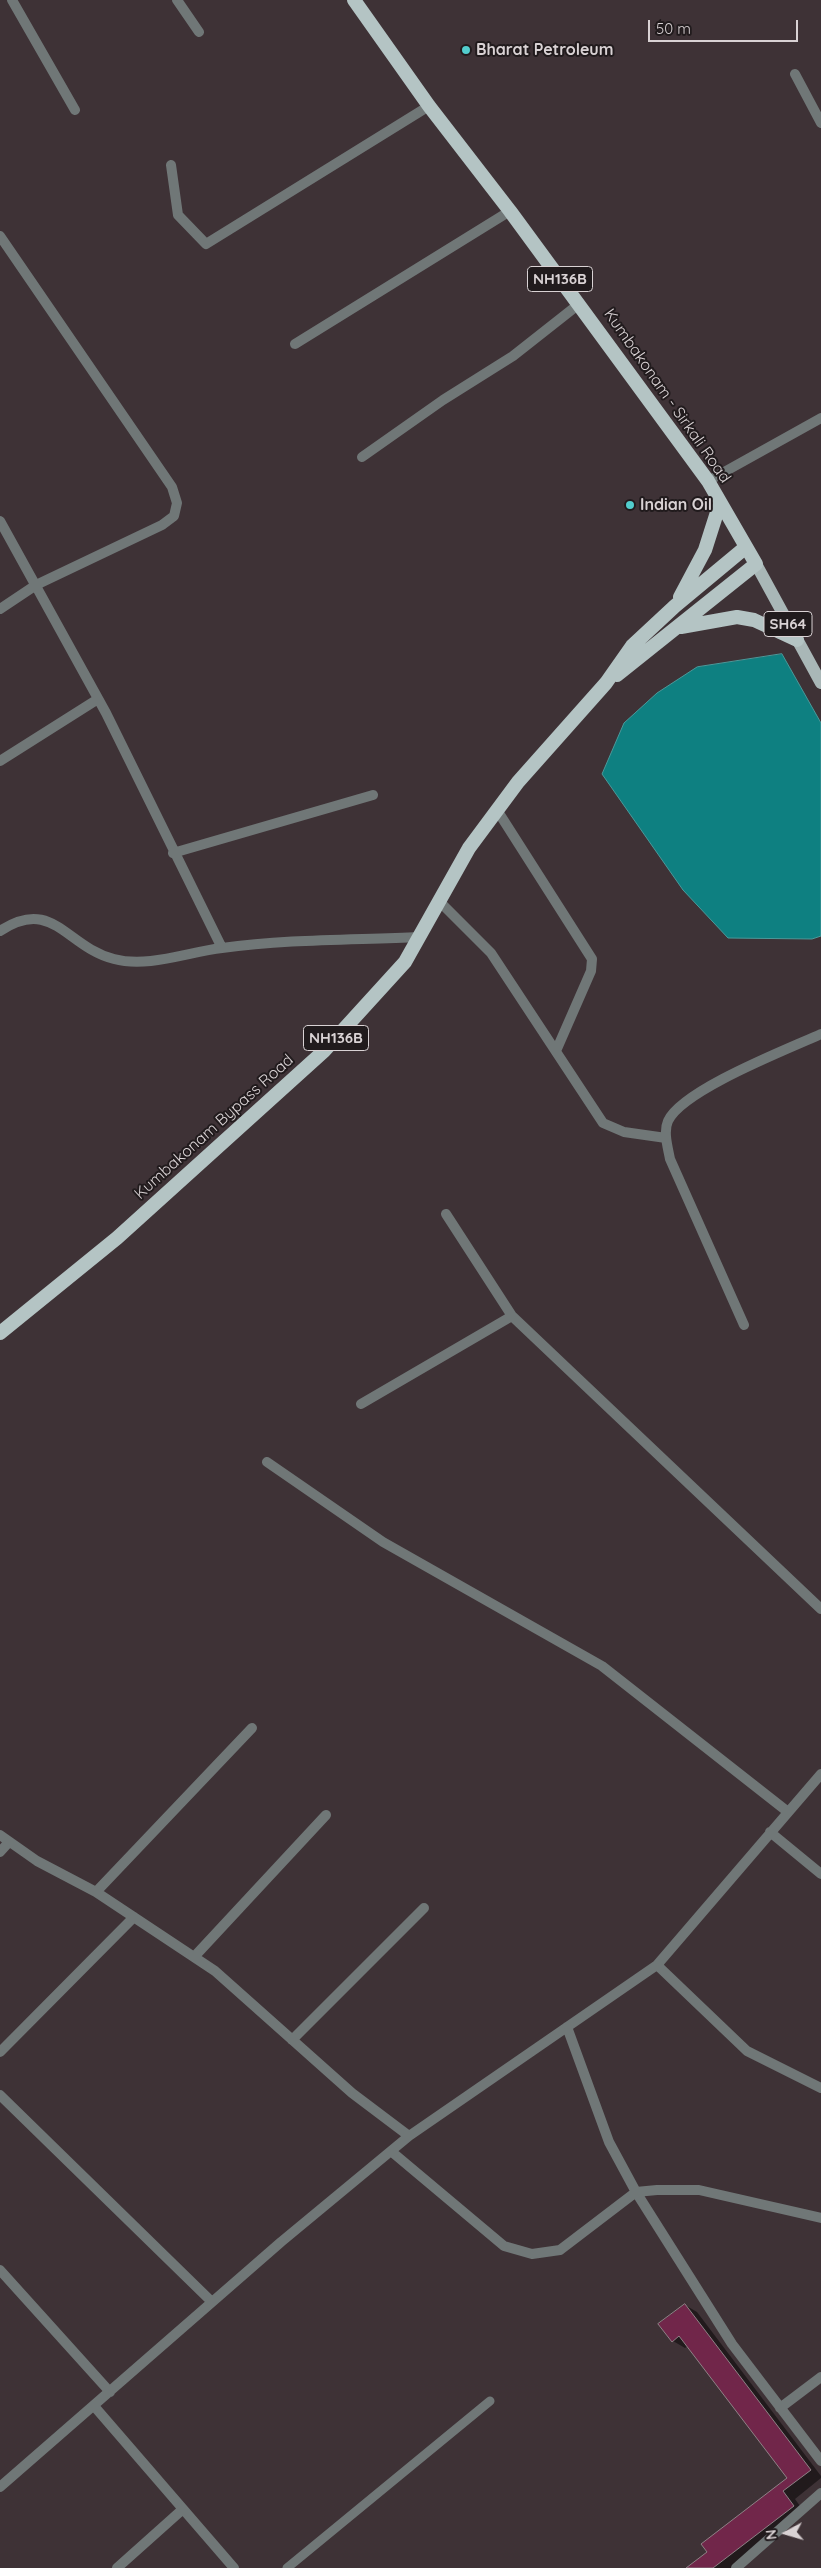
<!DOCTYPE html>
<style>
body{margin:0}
#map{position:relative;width:821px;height:2568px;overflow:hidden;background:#3e3236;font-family:Quicksand,sans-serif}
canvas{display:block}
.north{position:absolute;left:761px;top:2508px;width:50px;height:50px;-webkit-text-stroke:4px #211b1d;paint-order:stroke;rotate:264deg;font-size:14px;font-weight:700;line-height:20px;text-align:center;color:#d9d2d4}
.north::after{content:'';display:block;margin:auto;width:18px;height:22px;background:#d9d2d4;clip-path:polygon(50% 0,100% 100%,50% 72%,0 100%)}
.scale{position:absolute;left:648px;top:20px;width:150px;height:22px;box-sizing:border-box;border:2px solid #d9d2d4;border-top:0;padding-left:6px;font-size:15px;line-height:18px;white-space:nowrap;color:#d9d2d4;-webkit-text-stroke:4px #211b1d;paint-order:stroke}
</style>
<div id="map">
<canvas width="821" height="2568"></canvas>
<div class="north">N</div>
<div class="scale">50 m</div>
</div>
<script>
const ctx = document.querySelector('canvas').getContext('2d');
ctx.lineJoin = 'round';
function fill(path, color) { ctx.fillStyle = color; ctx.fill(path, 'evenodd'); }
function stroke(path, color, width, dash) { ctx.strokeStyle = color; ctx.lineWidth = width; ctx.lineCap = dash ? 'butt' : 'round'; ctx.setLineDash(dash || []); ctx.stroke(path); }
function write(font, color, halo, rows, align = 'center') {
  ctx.font = font + ' Quicksand,sans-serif'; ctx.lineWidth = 4; ctx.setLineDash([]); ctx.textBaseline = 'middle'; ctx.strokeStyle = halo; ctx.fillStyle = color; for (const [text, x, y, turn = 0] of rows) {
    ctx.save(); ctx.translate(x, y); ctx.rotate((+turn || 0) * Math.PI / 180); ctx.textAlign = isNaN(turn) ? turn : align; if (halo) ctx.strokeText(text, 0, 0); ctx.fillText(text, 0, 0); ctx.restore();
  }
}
const water = new Path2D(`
 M782 654 821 723V936L812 939 728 938 683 890 602 774 624 723 657 693 697 667Z`);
const shadow = new Path2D(`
 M685 2305 697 2312 821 2476V2478L795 2499 805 2513 734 2568H688L708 2552 788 2478 688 2346 685 2348 673 2341Z`);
const building = new Path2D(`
 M685 2304 811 2470 783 2491 794 2506 713 2568H686L707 2552 701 2544 787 2478 679 2336 672 2342 658 2324Z`);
const service = new Path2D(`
 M287 2568 490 2401`);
const minor = new Path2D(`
 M12 0 75 110
 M177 0 199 32
 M795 74 821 123
 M171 165 178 215 206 244 429 106
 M0 236 172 487 177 503 174 516 162 525 36 585 0 609
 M295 344 510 211
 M362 457 443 400 513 356 579 304
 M708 481 821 418
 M0 521 106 713 222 948
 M0 761 98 699
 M497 810 592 959 591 971 556 1051
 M173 853 373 795
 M439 901 491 953 603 1123 624 1132 666 1138
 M0 931C53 896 66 947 114 959 148 968 188 952 222 948 287 939 353 940 419 937
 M446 1214 512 1316 821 1609
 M744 1325 670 1159C668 1148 663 1132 668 1121 682 1090 788 1049 821 1034
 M361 1404 512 1316
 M267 1462 383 1542 602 1666 788 1812
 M770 1832 821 1874
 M0 1835 37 1861 96 1892 215 1971 352 2093 409 2136
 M0 1852 9 1842
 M96 1892 252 1728
 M194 1957 326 1815
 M657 1965 747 2051 821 2088
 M567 2027 609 2142 636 2192 732 2344 821 2461
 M292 2040 424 1908
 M0 2052 134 1917
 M0 2095 212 2302
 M392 2152 504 2246 532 2254 560 2250 636 2192 657 2190H699L821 2218
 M0 2270 110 2392
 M94 2406 234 2568
 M780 2408 821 2377
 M0 2487 281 2242 409 2136 657 1965 821 1774
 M117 2568 183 2509
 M736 2568 821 2493`);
const primary = new Path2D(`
 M756 564 821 683`);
const trunk = new Path2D(`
 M354 0 429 106 510 211 708 481 756 564 617 675
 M680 597 705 550 720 503
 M681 627 737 617 754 620 797 640
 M0 1333 117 1238 324 1051 405 962 469 848 518 782 606 683 632 646 675 606 746 547`);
const markers = [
 [466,50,5,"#52cdcd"],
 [630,505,5,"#52cdcd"]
];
const shields = [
 [560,279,65],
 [788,624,48],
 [336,1038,65]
];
const shieldNames = [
 ["NH136B",560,279],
 ["SH64",788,624],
 ["NH136B",336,1038]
];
const poiNames = [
 ["Bharat Petroleum",476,50],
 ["Indian Oil",640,505]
];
const streetNames = [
 ["Kumbakonam - Sirkali Road",667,396,55],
 ["Kumbakonam Bypass Road",214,1127,-42]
];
fill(water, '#0e8081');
stroke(water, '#4b999a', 1);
fill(shadow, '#0007');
fill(building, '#71264a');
stroke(building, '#8f8186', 1);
stroke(service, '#707777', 9);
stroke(minor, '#707777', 10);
stroke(primary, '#a9b7b7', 12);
stroke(trunk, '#b4c4c4', 14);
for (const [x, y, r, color] of markers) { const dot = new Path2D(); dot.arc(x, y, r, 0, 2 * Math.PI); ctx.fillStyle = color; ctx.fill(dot); stroke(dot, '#211b1d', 2); }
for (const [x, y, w] of shields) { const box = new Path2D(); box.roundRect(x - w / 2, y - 12.5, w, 25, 4); ctx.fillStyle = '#211b1d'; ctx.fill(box); stroke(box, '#d9d2d4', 1); }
write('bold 15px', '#d9d2d4', null, shieldNames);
write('bold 16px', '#d9d2d4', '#211b1d', poiNames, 'left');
write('16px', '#d9d2d4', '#211b1d', streetNames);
</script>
